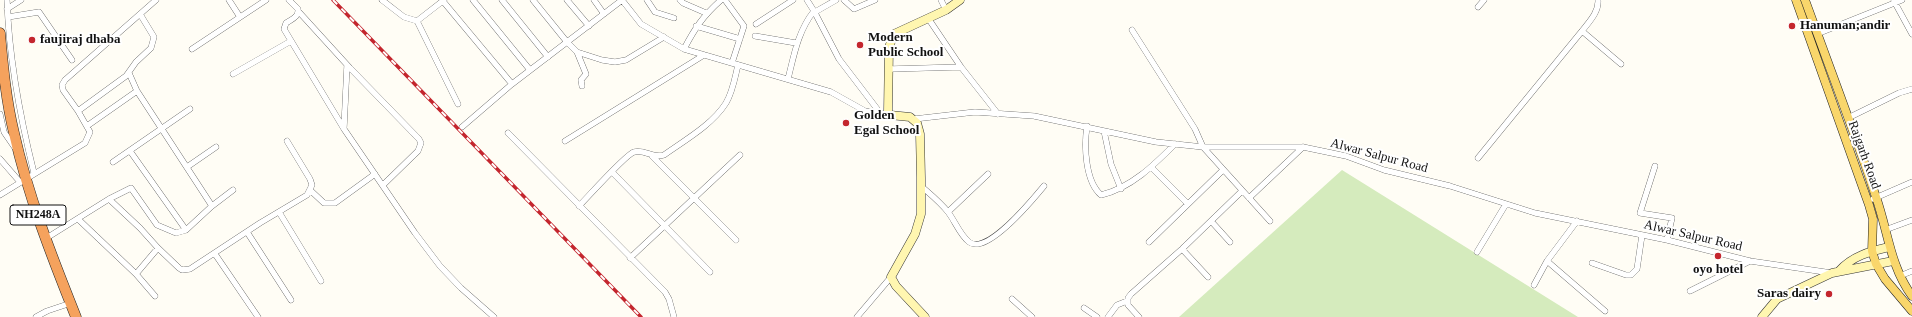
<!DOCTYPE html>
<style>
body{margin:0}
canvas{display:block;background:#fffdf5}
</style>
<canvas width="1912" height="317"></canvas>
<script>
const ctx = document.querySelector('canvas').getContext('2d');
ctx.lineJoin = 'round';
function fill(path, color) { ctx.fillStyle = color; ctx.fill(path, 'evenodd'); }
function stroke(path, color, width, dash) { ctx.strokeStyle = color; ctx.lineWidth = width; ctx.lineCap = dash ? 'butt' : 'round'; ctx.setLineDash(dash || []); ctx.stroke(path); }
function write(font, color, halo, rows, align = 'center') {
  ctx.font = font + ' Georgia,serif'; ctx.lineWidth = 4; ctx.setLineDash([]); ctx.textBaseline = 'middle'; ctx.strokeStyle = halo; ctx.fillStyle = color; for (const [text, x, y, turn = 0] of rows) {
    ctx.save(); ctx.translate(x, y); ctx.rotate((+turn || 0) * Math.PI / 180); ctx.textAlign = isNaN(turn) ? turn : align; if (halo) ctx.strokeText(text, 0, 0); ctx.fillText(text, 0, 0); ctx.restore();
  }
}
const green = new Path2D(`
 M1342 170 1578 317H1179Z`);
const street = new Path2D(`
 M7 0C9 59 20 117 34 173
 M229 0 240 17
 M289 0 298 9C299 17 292 19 286 23L284 29 344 129 415 233 440 266 461 288 494 317
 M382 0 404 17 417 21 444 0
 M442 0 512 84
 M473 0 530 70
 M502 0 548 57
 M533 0 567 42 577 52 602 60 615 62 626 60 664 37
 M567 0 589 26
 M594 0 604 14
 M622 0 641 24 684 49 831 92 865 111 890 115
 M647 0 655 12 674 18
 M680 0 683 3 706 13
 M725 0 744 26 732 63
 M844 0 854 9 875 0
 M941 0 946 10
 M1894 1 1912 34
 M1478 7 1484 0
 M7 9 21 0
 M814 11 839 59 881 114
 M299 12 350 68 419 139 421 143 418 151 383 185
 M815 12 836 0
 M8 17 39 12 72 60
 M928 18 961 67 998 114
 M417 21 458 104
 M756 24 793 0
 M696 26 740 39
 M1132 30 1195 129 1203 147 1270 221
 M1582 31 1621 64
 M1817 34 1902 0
 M755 36 796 43
 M192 49 266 0
 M684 49C695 28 703 16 721 0
 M577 52 586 74 581 80 582 86
 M890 69 961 67
 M129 73 137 91 212 206
 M233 74 291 41
 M788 79C794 55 798 31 814 11L807 0
 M78 111 126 76 136 62 151 48 154 37 140 14
 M0 114 4 132 15 148
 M1848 118 1899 93 1912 89
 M914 119 975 112 1034 116 1156 142 1203 147H1303L1346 156 1384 170 1450 186 1535 213 1667 240 1750 261 1832 273
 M87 126 137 91
 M1087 126C1084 146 1085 181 1101 195 1131 188 1154 165 1175 144
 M462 127 512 84 622 0
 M344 128 347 65
 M1104 131 1111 164 1121 189
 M508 133 665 292 669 299 674 317
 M565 141 704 55
 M130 151 186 230
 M652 156 736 240
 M1478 158 1582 31C1589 22 1599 12 1598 0
 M0 159 20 182
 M113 162 190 109
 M1655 166 1640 213 1672 218 1667 240
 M187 167 216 147
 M1151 167 1188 204
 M612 172 710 272
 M921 186C930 194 940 202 948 212 955 221 960 235 969 242 987 256 1034 198 1044 186
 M310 190 324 203H335L375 174
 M0 195 85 143 90 132 78 111 63 90 62 85 65 80 156 0
 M1249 198 1303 147
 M109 199 140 228 158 248
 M1873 199 1912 182
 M579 206C588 197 626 154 634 152 645 149 653 159 664 155 685 140 712 125 726 103 733 91 735 77 738 65
 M279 212 321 281
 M948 212 988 174
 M78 219 136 274 155 296
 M1211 221 1230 242
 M1885 230 1912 220
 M247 232 291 300
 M45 239 109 199 131 188 157 225 176 233 186 230 212 206 233 190
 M1149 242 1223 170
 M1182 249 1208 277
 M1477 252 1506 204
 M215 254 258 317
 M630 258 740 155
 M1547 261 1605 311
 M1592 263 1626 275H1631L1637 269 1642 235
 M136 274 158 248 179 268 182 270 190 269 260 223 307 195 312 185 310 179 287 141
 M1900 276 1912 271
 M1534 285 1547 261 1577 221
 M1690 291 1750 261
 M1012 299 1032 317
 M1084 308 1097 317
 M36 317 47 311 71 303
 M857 317 891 277
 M1108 317 1117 305 1127 301
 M1139 317 1128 305V298L1131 294 1182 249 1242 191`);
const secondary = new Path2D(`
 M1839 271C1852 256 1871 251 1889 247
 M925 317 896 286 891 277 915 234 921 214V178L920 134 917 123 910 117 890 115 888 112 889 47 894 34 946 10 960 0
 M1762 317 1777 299 1832 273 1893 261`);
const primary = new Path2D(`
 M1796 0 1869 205 1873 219 1872 251 1876 264 1885 279 1912 311
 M1805 0C1829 66 1854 131 1876 197 1888 231 1890 266 1912 296`);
const highway = new Path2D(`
 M0 33C3 67 6 100 14 133 28 196 52 257 76 317`);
const rail = new Path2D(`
 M333 0 641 317`);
const markers = [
 [1792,26,4,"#c4262e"],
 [32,40,4,"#c4262e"],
 [860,45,4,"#c4262e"],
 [846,123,4,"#c4262e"],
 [1718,256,4,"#c4262e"],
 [1829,294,4,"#c4262e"]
];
const shields = [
 [38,215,56]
];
const shieldNames = [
 ["NH248A",38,215]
];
const poiNames = [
 ["Hanuman;andir",1800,26],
 ["Modern",868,38],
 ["Public School",868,53],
 ["faujiraj dhaba",40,40],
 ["Golden",854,116],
 ["Egal School",854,131],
 ["oyo hotel",1718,270,"center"],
 ["Saras dairy",1821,294,"right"]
];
const streetNames = [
 ["Rajgarh Road",1864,155,70],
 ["Alwar Salpur Road",1379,156,15],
 ["Alwar Salpur Road",1693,236,13]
];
fill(green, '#d5ebbd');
stroke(street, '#444', 6);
stroke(secondary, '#333', 9);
stroke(primary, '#222', 9);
stroke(highway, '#222', 11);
stroke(street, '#fff', 5.5);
stroke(secondary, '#fff6b0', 8);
stroke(primary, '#f9d66b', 8);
stroke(highway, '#f5a25d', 10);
stroke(rail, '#c4262e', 3.5);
stroke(rail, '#fff', 2, [6]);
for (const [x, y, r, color] of markers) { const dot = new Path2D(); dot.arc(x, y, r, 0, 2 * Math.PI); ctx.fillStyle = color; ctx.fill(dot); stroke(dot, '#fff', 1.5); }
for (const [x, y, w] of shields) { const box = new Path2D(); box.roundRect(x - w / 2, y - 10, w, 20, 3); ctx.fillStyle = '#fff'; ctx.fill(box); stroke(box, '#111', 1); }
write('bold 12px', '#111', null, shieldNames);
write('bold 13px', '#111', '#fff', poiNames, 'left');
write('13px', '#111', '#fff', streetNames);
</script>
